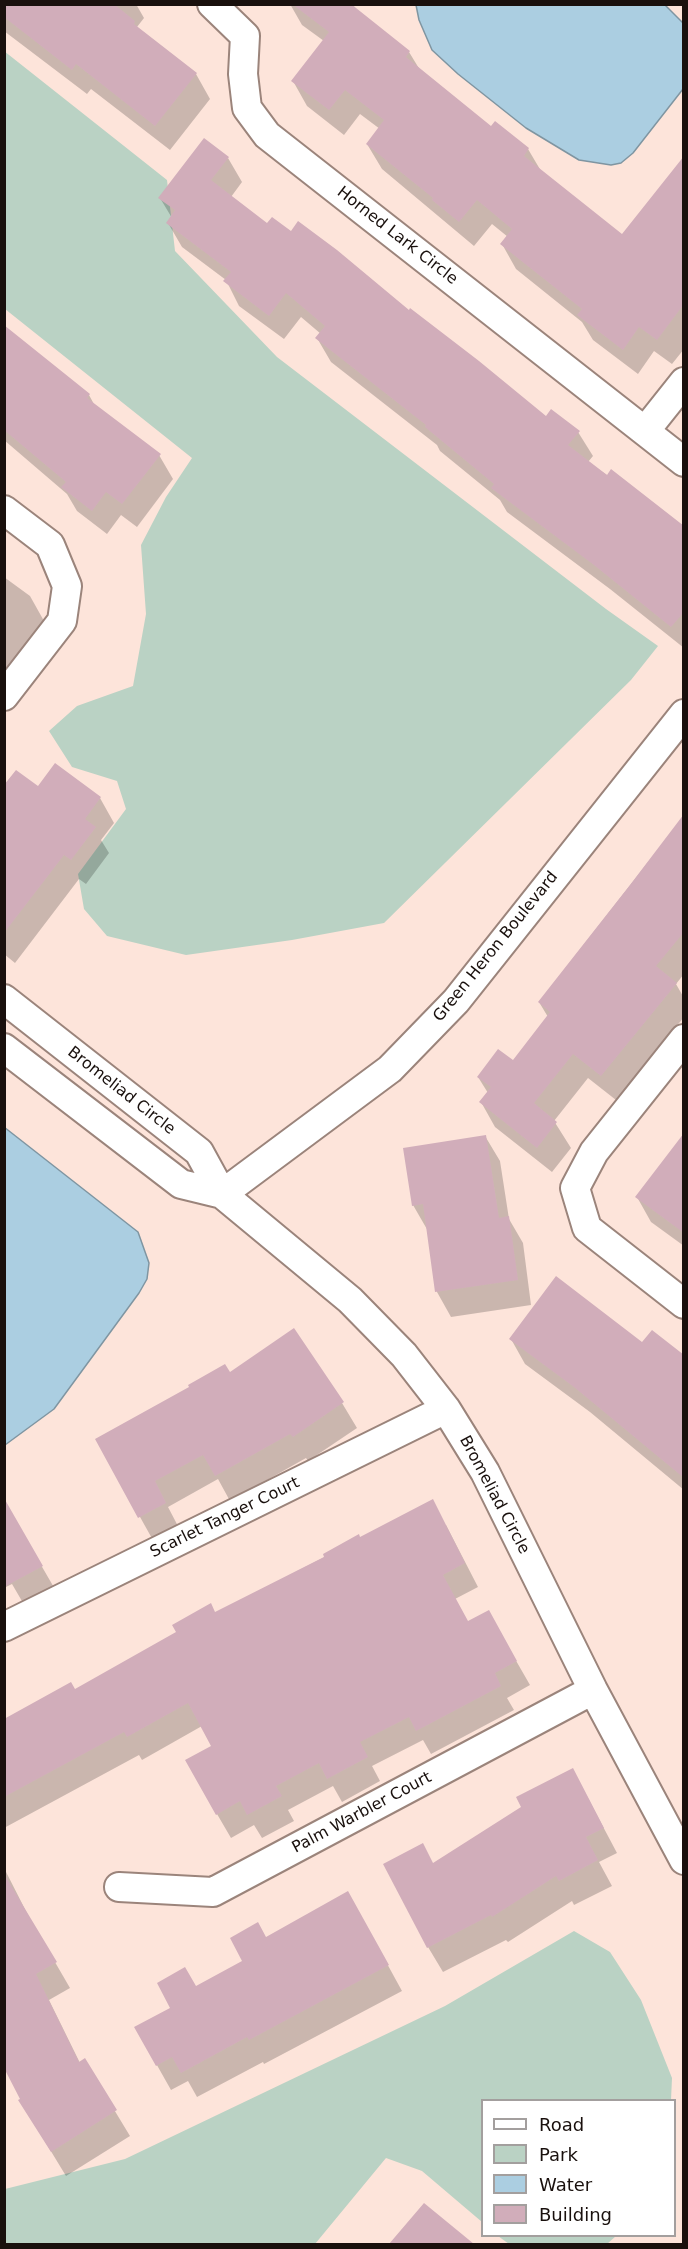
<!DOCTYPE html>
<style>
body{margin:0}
#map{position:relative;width:688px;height:2249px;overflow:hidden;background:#fde4da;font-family:"DejaVu Sans",sans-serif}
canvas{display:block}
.frame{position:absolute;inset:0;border:6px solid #19100d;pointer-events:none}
.legend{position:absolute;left:481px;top:2099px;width:195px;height:138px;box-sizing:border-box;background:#fff;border:2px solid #a39f9e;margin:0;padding:8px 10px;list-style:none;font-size:18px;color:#19100d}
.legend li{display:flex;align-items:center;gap:12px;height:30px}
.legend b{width:30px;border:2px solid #a39f9e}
</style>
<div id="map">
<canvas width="688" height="2249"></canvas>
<div class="frame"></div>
<ul class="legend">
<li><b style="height:8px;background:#fff"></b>Road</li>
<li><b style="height:16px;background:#bad2c4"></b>Park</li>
<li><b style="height:16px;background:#abcee1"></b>Water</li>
<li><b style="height:16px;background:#d1adba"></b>Building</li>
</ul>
</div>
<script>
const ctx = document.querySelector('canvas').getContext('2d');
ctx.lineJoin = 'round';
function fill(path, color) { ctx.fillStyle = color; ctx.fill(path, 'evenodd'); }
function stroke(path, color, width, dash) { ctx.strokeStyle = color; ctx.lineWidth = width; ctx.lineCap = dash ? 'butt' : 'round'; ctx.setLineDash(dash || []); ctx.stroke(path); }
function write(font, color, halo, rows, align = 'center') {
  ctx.font = font + ' "DejaVu Sans",sans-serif'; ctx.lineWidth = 5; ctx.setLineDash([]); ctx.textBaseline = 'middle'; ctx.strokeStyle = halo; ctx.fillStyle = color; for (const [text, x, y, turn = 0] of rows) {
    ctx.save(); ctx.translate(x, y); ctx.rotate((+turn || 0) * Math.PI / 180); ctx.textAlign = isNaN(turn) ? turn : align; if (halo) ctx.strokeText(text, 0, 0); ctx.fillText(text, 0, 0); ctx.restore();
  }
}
const green = new Path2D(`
 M4 51 167 180 175 251 277 357 606 609 658 646 631 680 384 923 292 940 186 955 107 936 84 909 78 874 126 809 117 781 72 767 49 731 77 706 133 686 146 614 141 545 166 497 192 458 5 309Z
 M574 1931 610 1952 641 2000 672 2078 671 2100H482V2222L422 2171 386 2158 315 2244H5V2189L125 2159 445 2006Z
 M498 2236H616L607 2244H509Z`);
const water = new Path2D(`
 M416 5H665L683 23V89L633 153 621 163 611 165 579 160 526 128 458 74 432 50 419 20Z
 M4 1127 138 1232 149 1263 147 1279 139 1293 54 1409 5 1445Z`);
const shadow = new Path2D(`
 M4 4H136L144 18 137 27 196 74 210 99 170 150 91 89 87 94 4 31Z
 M290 4H356L353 8 409 52 420 70 491 128 495 123 528 149 541 171 622 237 684 159V349L672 364 654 351 638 374 593 340 582 322 516 269 502 244 508 237 492 224 474 246 382 169 367 144 380 129 360 114 344 135 307 106 293 81 324 41 302 25Z
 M228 158 242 182 231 197 268 225 409 312 546 418 578 432 593 456 588 462 684 528V648L610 589 507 512 500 500 440 451 437 445 331 362 317 338 321 334 301 317 284 339 239 306 226 280 182 247 168 223 172 218 160 198Z
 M4 327 89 395 95 406 159 455 173 479 137 527 121 515 107 534 77 511 67 494 4 440Z
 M4 577 30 596 44 621 4 672Z
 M38 788 100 798 114 823 101 840 109 853 86 884 79 879 15 963 4 954V842Z
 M684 816V974L676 984 684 998V1017L616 1100 588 1078 554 1121 571 1148 552 1172 495 1127 481 1102 488 1093 478 1077 513 1062 548 1017 539 1002Z
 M485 1136 500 1161 509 1219 523 1243 531 1305 451 1317 437 1292 428 1231 413 1205Z
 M684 1146V1246L651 1222 637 1197Z
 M511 1339 643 1344 684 1361V1490L590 1412 525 1364Z
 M230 1374 342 1403 357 1428 308 1461 306 1458 230 1501 218 1479 168 1507 179 1528 154 1542 97 1440 191 1388Z
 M4 1501 56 1591 26 1608 12 1584 4 1588Z
 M446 1525 478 1587 455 1599 468 1623 488 1612 530 1685 507 1698 514 1710 431 1754 423 1740 372 1766 380 1781 342 1802 333 1786 288 1810 294 1821 262 1838 254 1825 231 1838 217 1814 213 1747 202 1726 142 1760 139 1755 4 1828V1721L75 1691 215 1613 360 1539Z
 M573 1770 617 1853 599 1862 612 1886 574 1905 572 1901 508 1942 506 1940 443 1972 428 1947 523 1808Z
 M4 1868 30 1919 70 1988 49 2000 80 2063 84 2060 130 2136 66 2176 35 2125 4 2063Z
 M362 1918 402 1991 264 2064 263 2062 197 2097 188 2081 171 2090 136 2028 172 2008 196 1988 244 1962 266 1939Z
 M424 2205 471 2244H391Z`);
const building = new Path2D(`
 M4 4H114L135 21 134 24 197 73 155 126 76 64 72 70 4 17Z
 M292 4H351L410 51 406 57 491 126 495 121 529 148 524 156 622 234 684 156V304L657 340 639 327 623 350 577 315 582 309 500 244 512 229 477 200 459 222 432 200 433 198 366 144 384 120 345 90 329 110 291 81 329 32Z
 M204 138 229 157 211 180 267 223 272 217 291 231 298 221 337 250 409 310 410 308 479 361 546 416 551 409 580 431 568 445 607 475 611 469 684 526V612L671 627 594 565 491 488 494 484 425 427 426 425 315 338 325 326 286 293 269 316 223 281 231 272 166 223 175 210 158 198Z
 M4 325 90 394 87 398 161 454 122 504 106 492 92 511 61 487 66 482 4 430Z
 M55 763 101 797 85 819 96 827 71 860 64 855 4 933V785L16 770 38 786Z
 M684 814V932L656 966 677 983 601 1076 573 1054 534 1103 557 1122 537 1148 479 1102 491 1087 477 1077 498 1049 513 1060 550 1012 538 1002 630 885Z
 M684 1133V1233L635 1197Z
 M486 1135 499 1218 509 1216 518 1280 435 1292 423 1204 412 1206 403 1148Z
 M556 1276 642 1342 652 1330 684 1355V1478L574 1387 509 1339Z
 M294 1328 344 1402 293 1437 290 1434 215 1476 203 1455 155 1481 166 1503 138 1518 95 1439 189 1387 188 1385 225 1364 230 1372Z
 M4 1498 43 1566 4 1587Z
 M433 1499 465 1563 443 1575 468 1621 489 1610 517 1661 495 1673 501 1686 416 1731 409 1717 360 1742 368 1757 327 1779 319 1763 276 1786 282 1796 247 1815 240 1801 216 1815 185 1760 211 1746 188 1703 127 1737 124 1732 4 1797V1719L71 1682 75 1689 176 1632 172 1625 211 1603 215 1612 324 1557 323 1554 359 1534 360 1537Z
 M573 1768 604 1828 586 1837 598 1860 559 1881 556 1876 492 1917 491 1915 427 1948 383 1864 423 1843 433 1863 521 1807 516 1797Z
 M4 1874 57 1962 36 1974 79 2062 85 2058 117 2110 51 2152 18 2100 20 2099 4 2068Z
 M348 1891 389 1965 249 2040 247 2037 181 2073 172 2057 156 2066 134 2027 170 2008 157 1983 185 1967 196 1986 242 1961 230 1938 258 1922 266 1937Z
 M424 2203 474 2244H389Z`);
const street = new Path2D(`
 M212 4 245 36 243 74 247 108 267 135 684 462
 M645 431 684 382
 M4 510 50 545 67 586 62 621 4 696
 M4 999 199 1152 222 1194 350 1300 404 1355 446 1409 485 1472 593 1690 684 1860
 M684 1039 594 1152 575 1188 587 1228 684 1304
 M4 1048 181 1184 222 1194
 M222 1194 390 1069 456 1001 684 714
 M4 1627 446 1409
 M119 1887 213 1892 593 1690`);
const streetNames = [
 ["Horned Lark Circle",397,236,38],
 ["Green Heron Boulevard",496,947,-51],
 ["Bromeliad Circle",121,1091,38],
 ["Bromeliad Circle",494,1495,62],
 ["Scarlet Tanger Court",225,1518,-26],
 ["Palm Warbler Court",362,1813,-28]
];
fill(green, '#bad2c4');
fill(water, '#abcee1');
stroke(water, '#7f95a1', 1.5);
fill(shadow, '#0003');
fill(building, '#d1adba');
stroke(street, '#9b847b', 32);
stroke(street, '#fff', 28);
write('16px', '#19100d', '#fff', streetNames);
</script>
